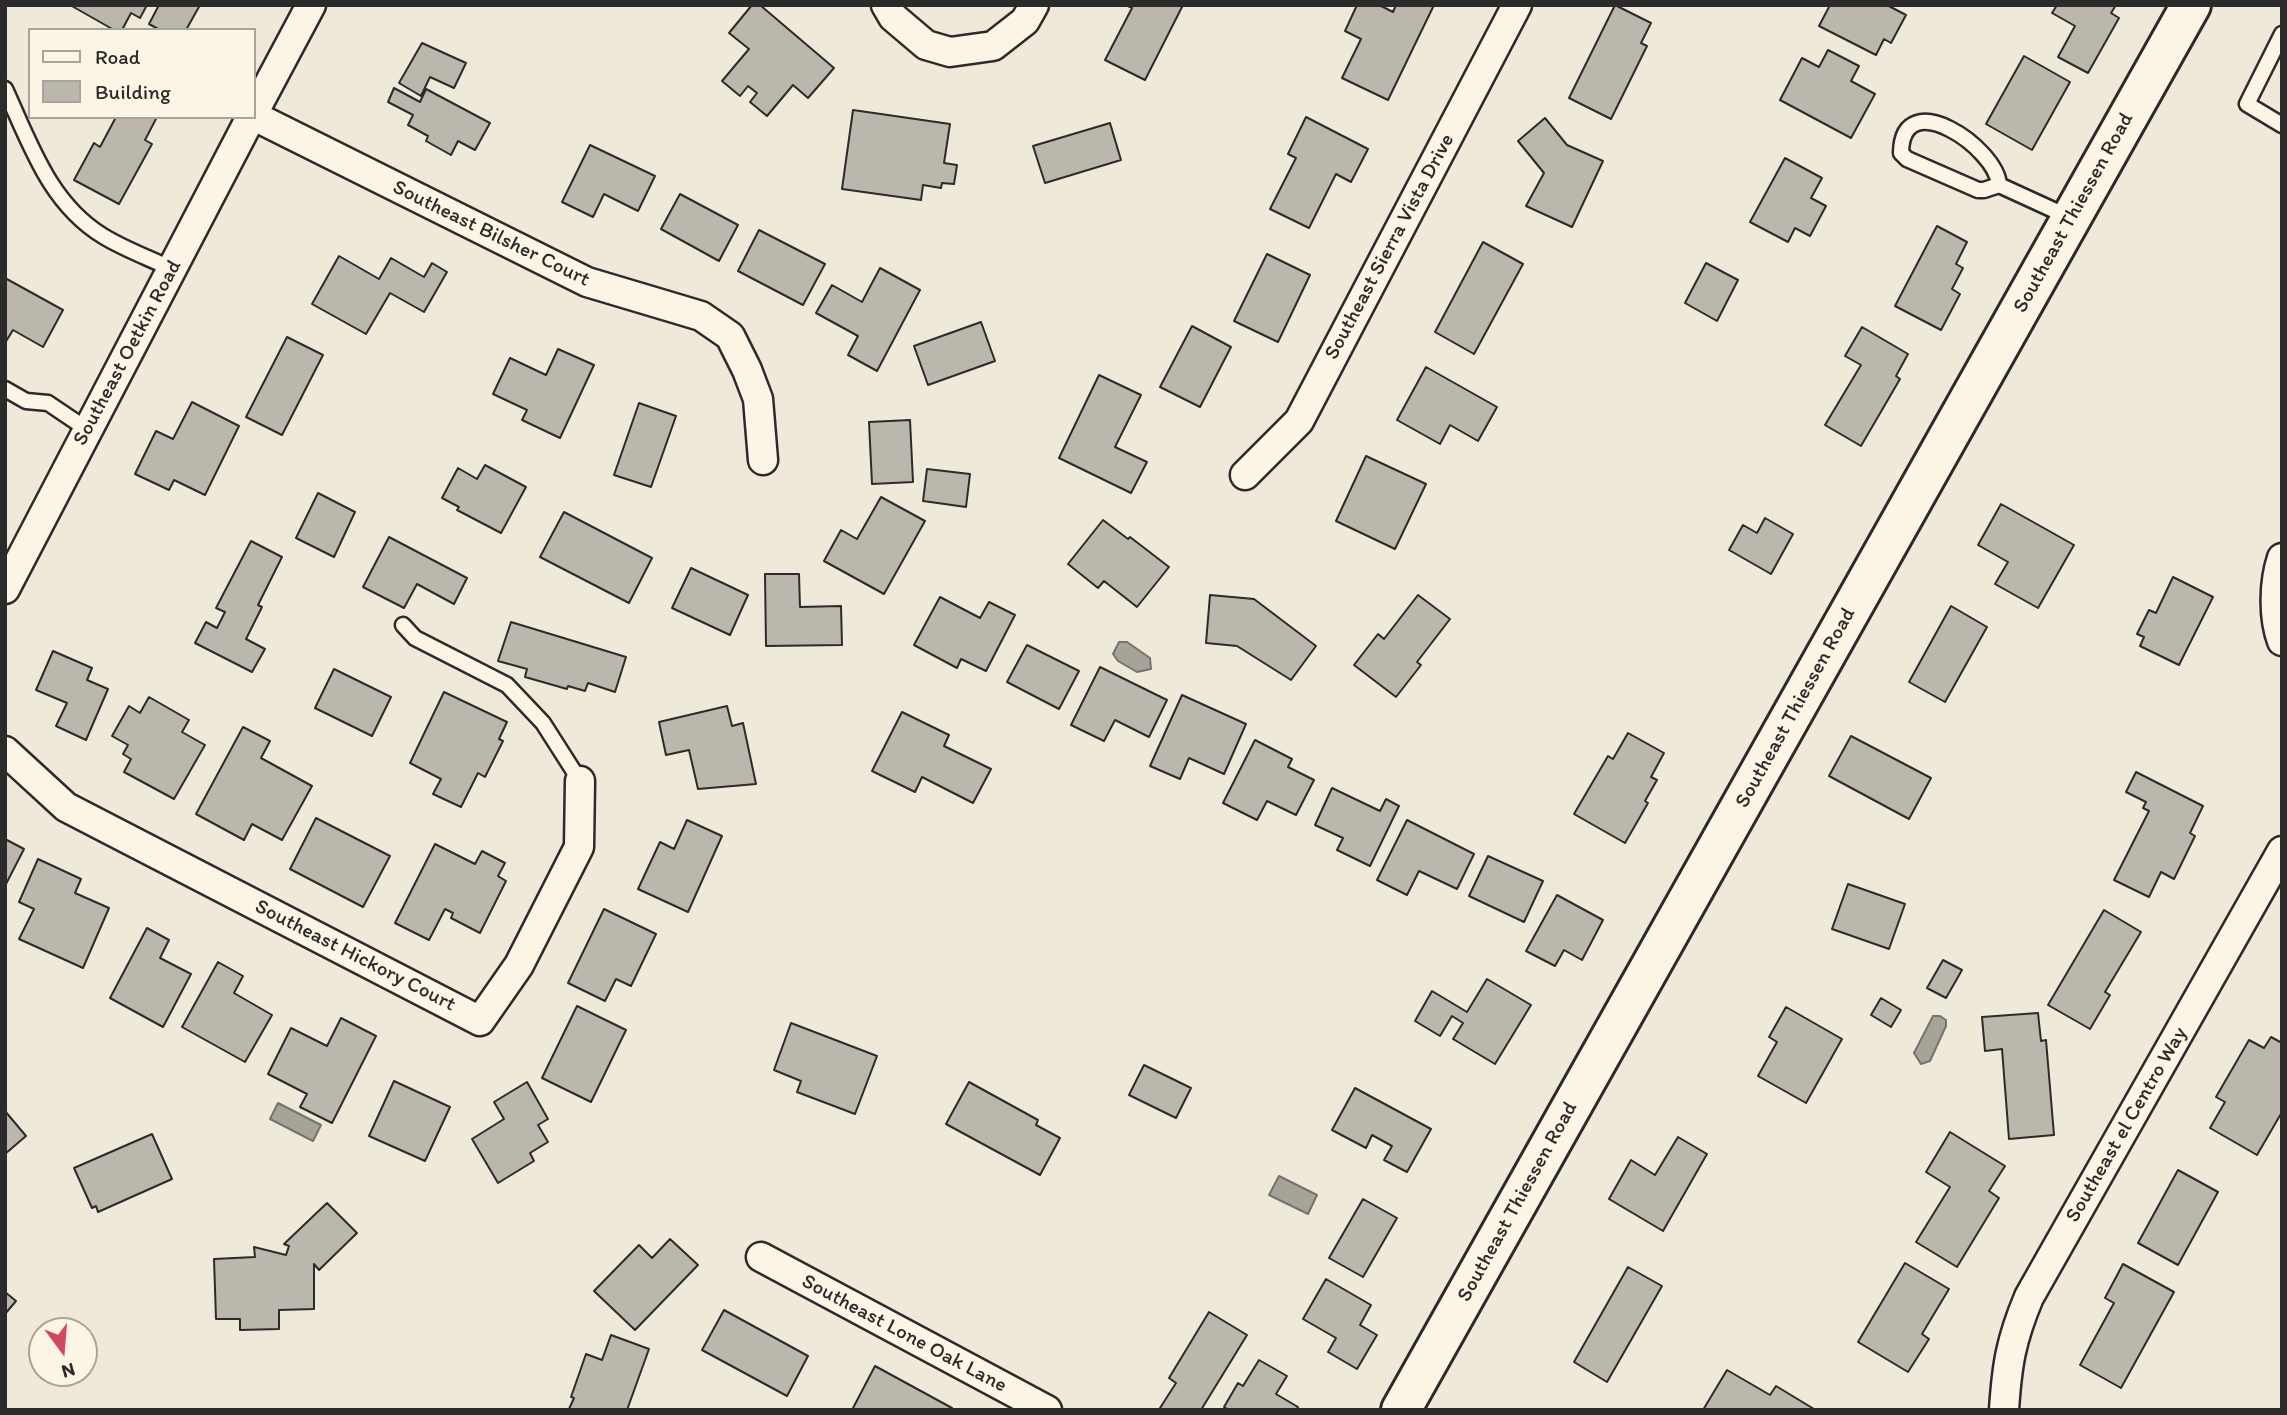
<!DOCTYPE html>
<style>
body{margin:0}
#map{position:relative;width:2287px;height:1415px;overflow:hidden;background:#efe9da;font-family:Itim,sans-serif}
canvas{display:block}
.frame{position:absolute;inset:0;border:7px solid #2b2b2b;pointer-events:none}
.legend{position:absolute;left:28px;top:28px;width:228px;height:91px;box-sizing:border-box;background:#fcf5e5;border:2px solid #a8a49b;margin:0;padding:9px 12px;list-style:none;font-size:21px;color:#2b2b2b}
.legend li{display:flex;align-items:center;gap:14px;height:35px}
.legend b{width:35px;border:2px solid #a8a49b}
.north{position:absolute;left:28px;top:1317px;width:70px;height:70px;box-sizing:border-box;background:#fcf5e5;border:2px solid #a8a49b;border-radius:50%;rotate:164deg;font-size:19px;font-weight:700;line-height:28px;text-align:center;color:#2b2b2b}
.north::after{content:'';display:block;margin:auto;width:24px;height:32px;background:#d1495b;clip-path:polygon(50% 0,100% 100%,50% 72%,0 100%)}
</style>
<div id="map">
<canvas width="2287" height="1415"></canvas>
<div class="frame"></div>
<ul class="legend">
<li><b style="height:9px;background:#fcf5e5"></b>Road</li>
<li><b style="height:19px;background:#bcb7ac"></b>Building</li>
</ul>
<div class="north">N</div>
</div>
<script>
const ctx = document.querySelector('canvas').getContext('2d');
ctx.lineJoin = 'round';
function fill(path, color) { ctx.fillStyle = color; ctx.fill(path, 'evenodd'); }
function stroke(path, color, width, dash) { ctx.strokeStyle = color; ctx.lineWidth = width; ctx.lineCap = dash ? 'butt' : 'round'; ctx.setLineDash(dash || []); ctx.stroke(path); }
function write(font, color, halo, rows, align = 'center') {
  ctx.font = font + ' Itim,sans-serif'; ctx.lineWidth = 5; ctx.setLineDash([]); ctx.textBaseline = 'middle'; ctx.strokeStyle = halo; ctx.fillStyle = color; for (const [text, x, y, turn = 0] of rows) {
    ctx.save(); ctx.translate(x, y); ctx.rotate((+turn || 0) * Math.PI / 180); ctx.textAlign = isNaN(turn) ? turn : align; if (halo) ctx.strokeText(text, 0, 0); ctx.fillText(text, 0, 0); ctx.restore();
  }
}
const water = new Path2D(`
 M1119 642H1127L1150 658 1151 669 1137 672 1118 661 1113 654Z
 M1933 1016H1940L1946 1020V1026L1930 1061 1921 1064 1914 1053Z
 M278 1103 321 1125 313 1141 270 1119Z
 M1279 1176 1317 1195 1308 1214 1269 1195Z`);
const building = new Path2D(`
 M70 5H147L140 18 131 13 122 30H114Z
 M159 5H200L186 30H160L149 24Z
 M752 5H760L834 68 808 98 793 85 767 116 750 102 757 93 748 86 740 96 722 81 749 49 729 33Z
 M1126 5H1183L1145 80 1105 60 1132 8Z
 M1357 5H1379L1393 12 1396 5H1434L1388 100 1342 78 1361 39 1345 31Z
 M1615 5 1651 23 1641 43 1647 46 1611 119 1569 98Z
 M1830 5H1887L1906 15 1891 43 1884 39 1876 55 1819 26Z
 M2057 5H2116L2111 13 2119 18 2088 73 2058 57 2075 26 2052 13Z
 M422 43 466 63 454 88 430 77 421 96 399 83Z
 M1828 50 1859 66 1851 81 1875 94 1851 138 1780 100 1802 58 1819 67Z
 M2024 56 2070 82 2032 150 1986 124Z
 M394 88 420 102 426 89 490 123 475 150 458 141 451 155 426 141 428 136 408 125 413 115 388 102Z
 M853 110 950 124 944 163 957 165 954 184 942 183 941 188 923 185 921 200 842 189Z
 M116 117H157L145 140 152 144 119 204 74 180 94 143 100 147Z
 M1306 117 1368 149 1351 182 1336 174 1309 228 1270 209 1296 158 1288 154Z
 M1545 118 1567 145 1603 161 1572 227 1526 206 1544 173 1518 141Z
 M1110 123 1121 160 1045 183 1033 146Z
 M590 145 655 176 638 211 604 194 593 217 562 202Z
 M1785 158 1822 178 1811 198 1826 206 1810 236 1795 228 1788 242 1750 222Z
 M680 194 738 225 719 261 661 229Z
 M1937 226 1967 242 1956 264 1963 268 1952 289 1960 294 1941 330 1895 306Z
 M759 230 825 264 803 305 738 271Z
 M1483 242 1523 264 1474 354 1435 332Z
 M1267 254 1310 275 1278 342 1234 321Z
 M339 256 379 279 391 258 424 277 432 263 447 272 424 312 390 293 366 334 312 304Z
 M1706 263 1738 280 1717 321 1685 303Z
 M880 268 920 290 877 371 848 355 858 336 816 313 832 285 862 302Z
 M5 278 63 310 43 347 13 330 5 343Z
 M981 322 995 361 928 385 914 346Z
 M1192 326 1231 347 1200 407 1160 387Z
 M1862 327 1908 354 1896 376 1900 379 1861 446 1825 425 1861 365 1845 356Z
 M287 337 323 355 282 435 246 417Z
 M558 349 594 365 560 438 522 420 527 410 493 394 510 358 546 375Z
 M1426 367 1497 407 1478 441 1450 425 1440 444 1397 420Z
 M1099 375 1141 395 1115 447 1147 462 1131 493 1059 458Z
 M192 402 239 426 205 495 174 480 169 490 135 474 156 431 173 439Z
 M639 403 676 416 651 487 614 475Z
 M910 420 913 482 872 484 869 422Z
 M1366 456 1426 484 1395 549 1336 521Z
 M485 465 526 487 501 533 457 510 459 507 442 498 458 468 477 479Z
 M927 469 970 474 966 507 923 501Z
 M318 493 355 512 334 557 296 538Z
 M881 497 925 521 884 594 824 561 841 530 857 539Z
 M2001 504 2074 545 2038 608 1995 584 2008 562 1978 545Z
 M564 512 652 558 629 603 540 557Z
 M1765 518 1793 534 1771 574 1729 550 1743 525 1757 533Z
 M1103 520 1128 539 1130 537 1169 567 1137 607 1104 581 1098 588 1068 564Z
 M389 537 467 578 454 604 417 584 404 608 363 587Z
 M251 541 282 557 258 605 262 607 246 639 265 649 252 672 195 643 206 622 217 628 225 612 216 608Z
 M691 568 748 595 730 635 672 608Z
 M765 574H799L800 607 841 606 842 645 766 646Z
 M2173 577 2213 597 2179 665 2140 646 2144 637 2137 634 2149 610 2156 613Z
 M1210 595 1254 599 1316 646 1291 680 1237 646 1206 643Z
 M1418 595 1450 619 1417 662 1421 665 1396 697 1354 665 1378 634 1384 639Z
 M940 597 980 618 989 602 1015 615 986 671 961 659 957 668 914 645Z
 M1951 606 1987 627 1945 702 1909 682Z
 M511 622 626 657 615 692 588 683 585 691 568 686 567 689 525 677 527 669 498 661Z
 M1027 645 1079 671 1059 709 1007 682Z
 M53 651 92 668 87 680 108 689 86 740 56 726 67 703 36 690Z
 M1100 667 1167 700 1149 737 1115 720 1104 741 1071 725Z
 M334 669 391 697 372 736 315 708Z
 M444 692 507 722 499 739 503 741 485 777 478 773 461 807 433 794 441 779 410 763Z
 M1182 695 1246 724 1224 774 1189 758 1180 779 1150 766Z
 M149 697 189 720 182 732 205 745 174 799 124 772 131 759 123 754 128 745 112 736 129 706 140 713Z
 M727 706 732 726 743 723 756 784 698 789 689 750 666 755 659 722Z
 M902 712 949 735 944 746 991 769 973 803 922 777 915 792 872 771Z
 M243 727 270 741 261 758 312 786 282 840 252 824 244 840 196 814Z
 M1628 733 1664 753 1651 777 1657 780 1645 801 1648 803 1625 843 1574 814 1608 756 1613 759Z
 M1851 736 1931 778 1909 819 1829 776Z
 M1255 740 1292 759 1288 767 1314 780 1296 815 1267 801 1257 820 1223 803Z
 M2136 772 2203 806 2190 833 2195 836 2174 879 2161 872 2149 897 2114 880 2149 811 2143 808 2146 802 2126 792Z
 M1332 788 1380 811 1386 799 1399 806 1370 866 1337 850 1343 838 1315 825Z
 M316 818 390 856 363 907 290 869Z
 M687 820 722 836 688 912 638 889 660 842 674 849Z
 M1407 820 1474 854 1457 889 1419 871 1407 895 1377 880Z
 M5 839 24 849 5 886Z
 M435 844 475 864 482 851 505 863 498 876 506 881 480 933 451 918 453 913 445 909 429 940 395 923Z
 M1488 856 1543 881 1524 922 1469 896Z
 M38 859 81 879 75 893 109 908 83 968 19 939 34 909 19 902Z
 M1848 884 1905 904 1889 949 1832 929Z
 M1557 895 1603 920 1582 960 1564 950 1555 966 1526 951Z
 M604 909 656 934 631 986 616 979 605 1001 568 983Z
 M2104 910 2141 932 2105 992 2110 995 2090 1029 2048 1005Z
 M147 928 169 940 160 958 191 974 163 1027 110 998Z
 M1943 960 1962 970 1946 998 1927 988Z
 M218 962 243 976 234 993 272 1015 245 1062 182 1027Z
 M1487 979 1531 1005 1495 1064 1453 1039 1463 1023 1452 1016 1440 1036 1415 1021 1432 991 1467 1012Z
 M1881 998 1901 1010 1891 1027 1871 1015Z
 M577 1006 626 1030 591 1102 542 1078Z
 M1786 1007 1842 1039 1806 1103 1758 1076 1777 1042 1769 1037Z
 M2038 1013 2041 1041 2046 1040 2054 1135 2009 1139 2002 1049 1985 1051 1982 1017Z
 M341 1018 376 1036 332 1123 300 1107 307 1094 268 1074 291 1028 327 1046Z
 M791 1023 877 1056 855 1114 797 1092 801 1081 774 1070Z
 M2271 1037 2282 1043V1112L2257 1155 2210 1128 2225 1102 2216 1097 2249 1040 2264 1048Z
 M1144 1065 1191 1088 1176 1118 1129 1095Z
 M394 1081 450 1107 425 1161 369 1136Z
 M527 1082 548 1119 538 1125 548 1142 530 1153 534 1161 498 1183 472 1139 504 1119 494 1102Z
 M969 1082 1038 1120 1036 1125 1060 1138 1040 1175 946 1124Z
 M1355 1088 1431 1129 1407 1172 1384 1160 1392 1146 1372 1135 1366 1148 1332 1130Z
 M5 1111 26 1136 5 1154Z
 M1950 1132 2005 1166 1989 1191 1999 1198 1957 1267 1916 1242 1950 1187 1926 1172Z
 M152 1134 172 1179 98 1212 96 1206 92 1208 74 1168Z
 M1678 1137 1707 1154 1663 1231 1609 1199 1631 1160 1655 1175Z
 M2178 1170 2218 1192 2178 1265 2138 1243Z
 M1363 1199 1397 1218 1363 1277 1329 1258Z
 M327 1203 357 1233 319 1270 314 1264V1309L279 1310V1329L240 1330V1319H216L214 1259 255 1257 254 1247 286 1255 289 1246 284 1244Z
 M670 1239 698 1265 635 1330 594 1291 639 1245 652 1258Z
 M1905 1263 1949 1289 1922 1334 1929 1339 1908 1372 1858 1342Z
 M2123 1264 2174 1292 2121 1388 2080 1365 2114 1303 2105 1298Z
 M1628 1267 1662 1286 1607 1382 1574 1362Z
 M1326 1279 1371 1305 1360 1325 1377 1335 1357 1369 1328 1352 1336 1338 1303 1319Z
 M5 1292 16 1301 5 1314Z
 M724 1310 808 1356 787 1396 702 1350Z
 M1209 1312 1247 1335 1201 1410H1164L1160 1408 1176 1383 1169 1378Z
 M611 1335 649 1349 627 1410 569 1409 574 1398 571 1397 586 1354 602 1360Z
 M1259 1360 1287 1376 1276 1394 1298 1407 1296 1410H1229L1224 1407 1238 1383 1243 1386Z
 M875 1366 952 1408 951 1410H852Z
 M1727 1370 1770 1395 1776 1386 1814 1409 1703 1410Z`);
const service = new Path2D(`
 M2282 34 2247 104 2282 125
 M5 89C30 143 49 203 103 236 124 249 149 258 172 269
 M1999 185C1997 148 1902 83 1901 153L1907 159 1978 190H1984L1999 185 2071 218
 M5 389 26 401 48 403 88 430
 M403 625 415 638 507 685 543 723 580 781`);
const minor = new Path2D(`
 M886 5 893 17 926 45 950 52 993 46 1025 21 1034 5
 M254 112 311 5
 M254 116 587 282 701 316 730 336 747 370 758 399 763 460
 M1245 475 1299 421 1517 5
 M2282 558C2274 582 2273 617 2282 641
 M5 589 251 117
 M5 751 66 807 480 1021 519 965 579 847 580 781
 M761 1257 1047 1410
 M2004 1410C2007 1364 2011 1340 2029 1297L2282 851`);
const secondary = new Path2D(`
 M1401 1410 2191 5`);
const streetNames = [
 ["Southeast Thiessen Road",2074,213,-61],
 ["Southeast Bilsher Court",491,234,26],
 ["Southeast Sierra Vista Drive",1390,247,-62],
 ["Southeast Oetkin Road",128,353,-62],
 ["Southeast Thiessen Road",1796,708,-61],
 ["Southeast Hickory Court",355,956,27],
 ["Southeast el Centro Way",2127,1125,-60],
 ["Southeast Thiessen Road",1518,1202,-61],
 ["Southeast Lone Oak Lane",904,1334,28]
];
fill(water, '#a6a399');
stroke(water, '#75736d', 2);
fill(building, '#bcb7ac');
stroke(building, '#2b2b2b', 2);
stroke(service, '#2b2b2b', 19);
stroke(minor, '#2b2b2b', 33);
stroke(secondary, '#2b2b2b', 44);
stroke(service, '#fcf5e5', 14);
stroke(minor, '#fcf5e5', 28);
stroke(secondary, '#fcf5e5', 38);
write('21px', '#2b2b2b', '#fcf5e5', streetNames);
</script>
